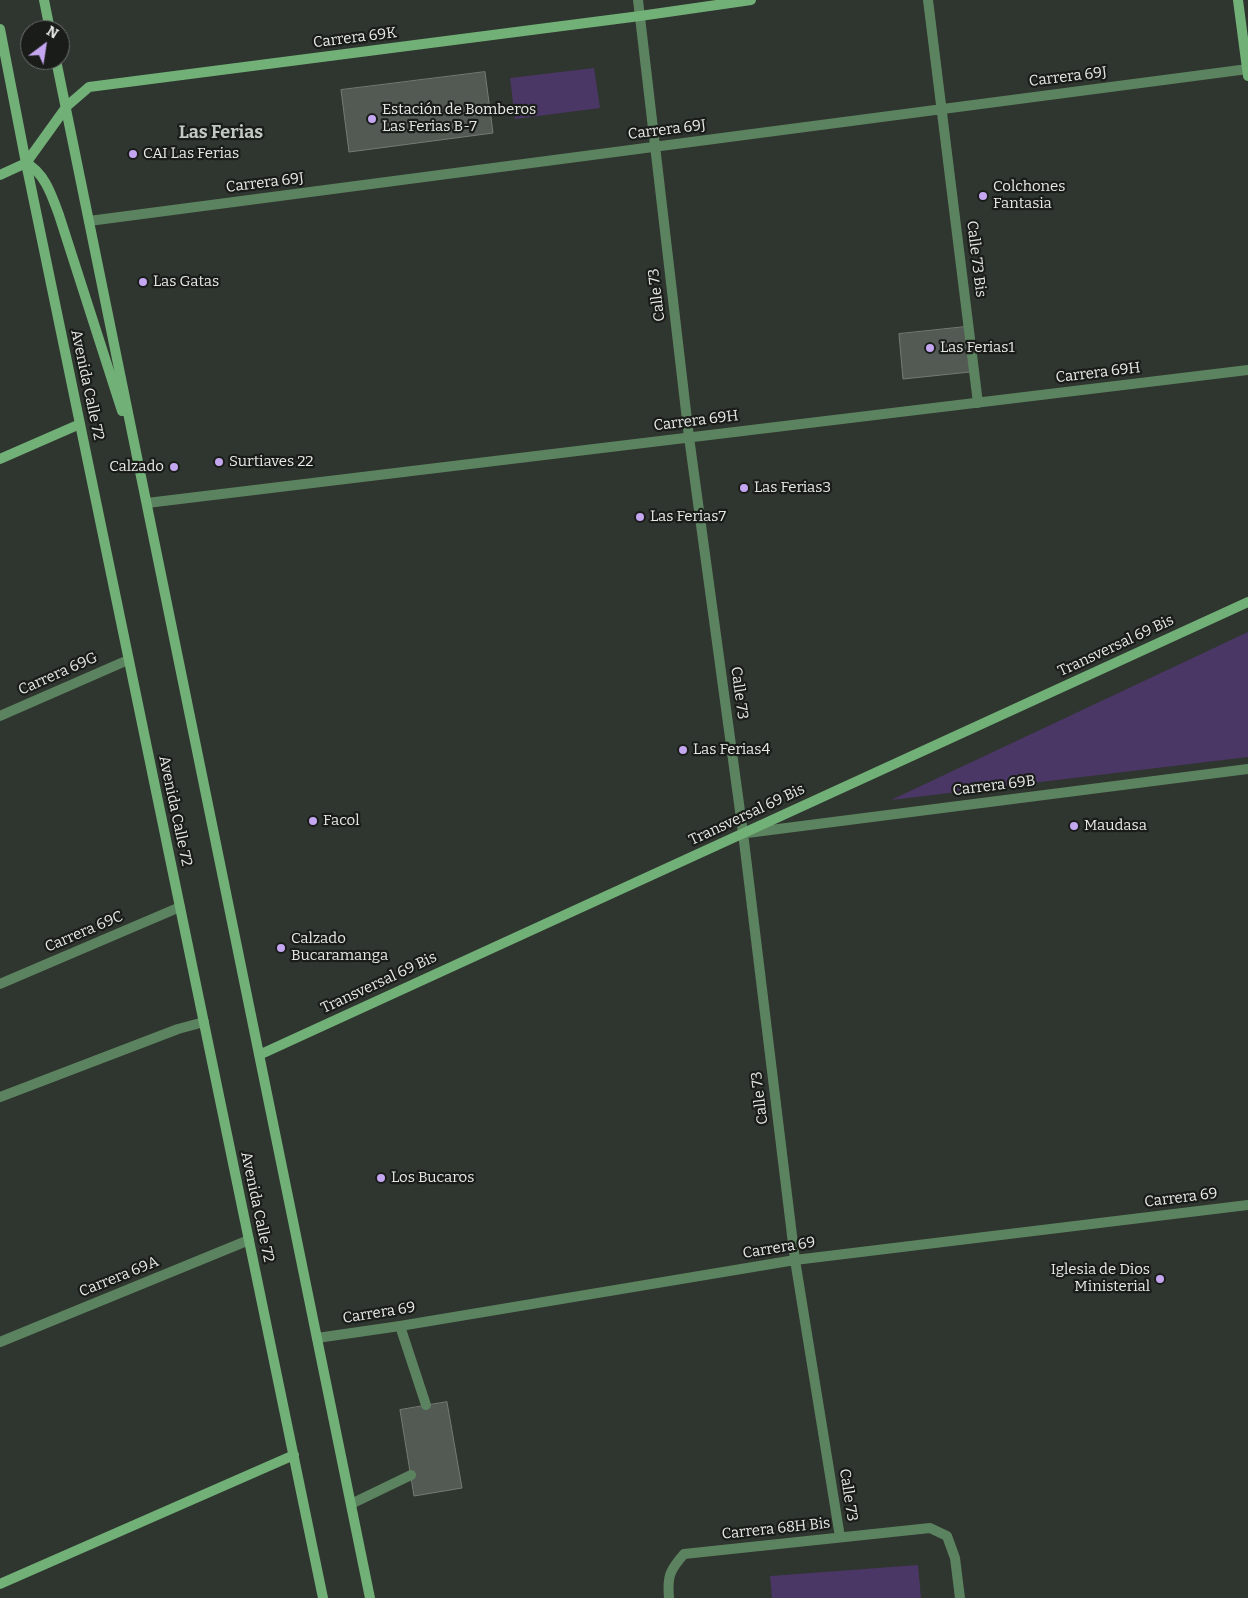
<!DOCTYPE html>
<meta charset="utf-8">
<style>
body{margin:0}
#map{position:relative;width:1248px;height:1598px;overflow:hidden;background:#2f352f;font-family:Bitter,serif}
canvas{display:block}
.north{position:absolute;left:20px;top:20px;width:50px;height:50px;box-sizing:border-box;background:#191c19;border:1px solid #6b6e6b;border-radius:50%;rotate:31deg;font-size:14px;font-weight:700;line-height:20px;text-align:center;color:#e5e9e5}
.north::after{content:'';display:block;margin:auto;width:18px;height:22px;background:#c5a7f1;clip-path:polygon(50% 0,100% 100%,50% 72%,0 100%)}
</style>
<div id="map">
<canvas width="1248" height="1598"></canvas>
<div class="north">N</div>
</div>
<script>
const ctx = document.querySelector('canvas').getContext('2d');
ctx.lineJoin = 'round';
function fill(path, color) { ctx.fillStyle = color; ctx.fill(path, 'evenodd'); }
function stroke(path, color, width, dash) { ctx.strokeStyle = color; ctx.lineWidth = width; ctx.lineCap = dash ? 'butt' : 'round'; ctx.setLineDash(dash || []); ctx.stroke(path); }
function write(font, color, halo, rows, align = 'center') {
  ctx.font = font + ' Bitter,serif'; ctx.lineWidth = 4.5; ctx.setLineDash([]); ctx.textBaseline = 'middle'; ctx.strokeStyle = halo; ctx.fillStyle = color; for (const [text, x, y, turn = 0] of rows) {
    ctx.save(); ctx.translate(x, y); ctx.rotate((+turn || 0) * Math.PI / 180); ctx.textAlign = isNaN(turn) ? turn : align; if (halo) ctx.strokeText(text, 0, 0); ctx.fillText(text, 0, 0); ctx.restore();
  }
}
const green = new Path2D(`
 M594 68 600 108 515 119 510 78Z
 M1248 632V757L891 800Z
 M918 1565 921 1598H772L770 1576Z`);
const building = new Path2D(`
 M485 72 493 133 349 152 341 90Z
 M965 327 970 372 903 379 899 334Z
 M447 1402 462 1488 414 1496 400 1410Z`);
const lane = new Path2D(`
 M0 1097 178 1029 204 1022
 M400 1326 426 1405
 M351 1504 411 1475`);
const street = new Path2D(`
 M638 0 689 437 743 833 795 1260 840 1537
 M928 0 978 403
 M89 221 1248 69
 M147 503 1248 370
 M0 716 128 660
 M747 833 1248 769
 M0 984 180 907
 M317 1338 400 1326 795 1260 1248 1205
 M0 1342 249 1240
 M669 1598C667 1576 670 1570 684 1554L930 1528 947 1536 955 1558 960 1598`);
const secondary = new Path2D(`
 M44 0 50 30
 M1238 0 1248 76
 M0 29 26 163 323 1598
 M56 60 370 1598
 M26 163C45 173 52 196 59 215L122 411
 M0 175 26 163 67 106 89 87 640 16 751 0
 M0 459 80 424
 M259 1055 1248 602
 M0 1584 294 1455`);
const markers = [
 [372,119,5,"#c5a7f1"],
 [133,154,5,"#c5a7f1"],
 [983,196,5,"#c5a7f1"],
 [143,282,5,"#c5a7f1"],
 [930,348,5,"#c5a7f1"],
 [219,462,5,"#c5a7f1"],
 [174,467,5,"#c5a7f1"],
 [744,488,5,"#c5a7f1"],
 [640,517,5,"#c5a7f1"],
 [683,750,5,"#c5a7f1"],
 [313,821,5,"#c5a7f1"],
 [1074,826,5,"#c5a7f1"],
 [281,948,5,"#c5a7f1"],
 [381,1178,5,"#c5a7f1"],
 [1160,1279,5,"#c5a7f1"]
];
const streetNames = [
 ["Carrera 69K",355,38,-7],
 ["Carrera 69J",1068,77,-7],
 ["Carrera 69J",667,130,-7],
 ["Carrera 69J",265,183,-7],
 ["Calle 73 Bis",976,259,83],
 ["Calle 73",657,295,-97],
 ["Carrera 69H",1098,373,-7],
 ["Avenida Calle 72",87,385,78],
 ["Carrera 69H",696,421,-7],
 ["Transversal 69 Bis",1116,646,-25],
 ["Carrera 69G",58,674,-24],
 ["Calle 73",739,693,82],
 ["Carrera 69B",994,786,-7],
 ["Avenida Calle 72",175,811,78],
 ["Transversal 69 Bis",747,815,-25],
 ["Carrera 69C",84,932,-23],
 ["Transversal 69 Bis",379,983,-25],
 ["Calle 73",760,1098,-97],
 ["Carrera 69",1181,1198,-7],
 ["Avenida Calle 72",257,1207,78],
 ["Carrera 69",779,1248,-9],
 ["Carrera 69A",119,1277,-22],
 ["Carrera 69",379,1313,-9],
 ["Calle 73",848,1495,81],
 ["Carrera 68H Bis",776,1529,-6]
];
const poiNames = [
 ["Estación de Bomberos",382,110],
 ["Las Ferias B-7",382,127],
 ["CAI Las Ferias",143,154],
 ["Colchones",993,187],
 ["Fantasia",993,204],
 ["Las Gatas",153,282],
 ["Las Ferias1",940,348],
 ["Surtiaves 22",229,462],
 ["Calzado",164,467,"right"],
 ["Las Ferias3",754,488],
 ["Las Ferias7",650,517],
 ["Las Ferias4",693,750],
 ["Facol",323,821],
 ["Maudasa",1084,826],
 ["Calzado",291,939],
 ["Bucaramanga",291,956],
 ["Los Bucaros",391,1178],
 ["Iglesia de Dios",1150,1270,"right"],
 ["Ministerial",1150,1287,"right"]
];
const quarterNames = [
 ["Las Ferias",221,133]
];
fill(green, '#4b3765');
fill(building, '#535a53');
stroke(building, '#747b74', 1);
stroke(lane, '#5c835f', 10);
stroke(street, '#5c835f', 10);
stroke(secondary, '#71b077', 10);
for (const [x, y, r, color] of markers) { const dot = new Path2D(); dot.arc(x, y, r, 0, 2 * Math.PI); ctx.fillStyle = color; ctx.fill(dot); stroke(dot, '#191c19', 2); }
write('15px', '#e5e9e5', '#191c19', streetNames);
write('15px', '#e5e9e5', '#191c19', poiNames, 'left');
write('bold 18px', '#c0c8c1', '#191c19', quarterNames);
</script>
